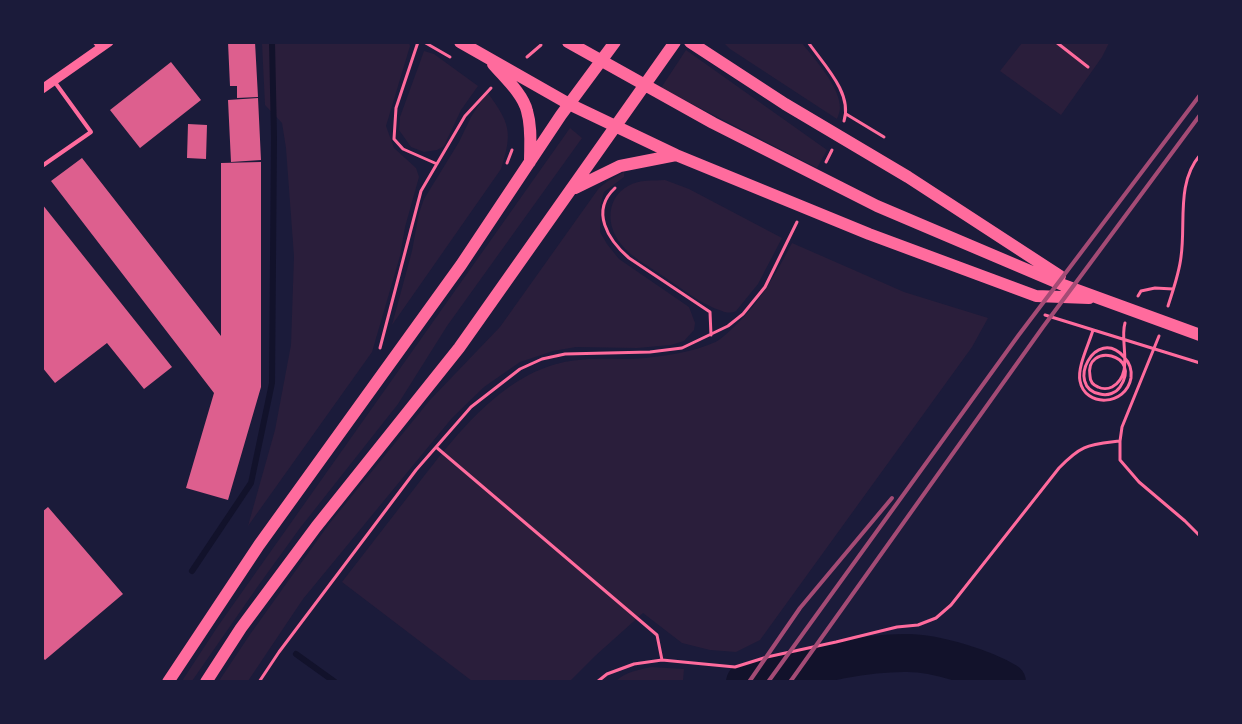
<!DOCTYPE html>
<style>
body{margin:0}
#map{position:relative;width:1242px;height:724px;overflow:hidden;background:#1b1b3a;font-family:"Nunito Sans",sans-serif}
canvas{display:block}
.frame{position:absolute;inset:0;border:44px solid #1b1b3a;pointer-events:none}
</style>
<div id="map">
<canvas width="1242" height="724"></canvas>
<div class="frame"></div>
</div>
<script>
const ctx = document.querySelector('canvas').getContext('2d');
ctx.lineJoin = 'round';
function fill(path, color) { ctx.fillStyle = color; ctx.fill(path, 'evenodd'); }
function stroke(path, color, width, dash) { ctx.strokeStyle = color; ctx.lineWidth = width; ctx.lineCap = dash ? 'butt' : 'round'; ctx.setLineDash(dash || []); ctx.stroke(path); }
const green = new Path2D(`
 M262 43H409L410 46 386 126 394 148 416 168 419 177 405 227 400 256 372 352 248 526 275 430 291 345 294 256 286 148 282 123 265 105Z
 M724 43H802C814 59 840 86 840 108 840 111 838 116 837 119L730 49Z
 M1022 43H1109L1102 57 1061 115 1000 71Z
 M686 50 827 150 817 168 661 88Z
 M424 51 434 54 478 86 461 110 444 146 437 150 424 152 411 147 399 130 400 117Z
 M487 92C510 123 513 132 501 169L392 325 412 251 419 213 424 199 459 142 471 117Z
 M570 128 582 138 447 326 398 404 300 528 258 586 192 681H182L218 626Z
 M624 172V177L604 192 600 206V232L607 244 619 259 689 307 695 323 694 330 684 341 671 345 637 348 576 347 553 351 520 362 484 387 452 418 303 599 248 681H219L251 633 329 524 430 400 500 327 599 188 608 181Z
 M665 180 689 189 782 238 758 284 736 311C732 313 727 313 722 311 700 304 680 287 660 274 647 265 631 257 621 244 606 226 606 198 628 186 640 179 653 181 665 180Z
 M792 243 904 292 988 318 972 347 760 640 736 652 710 650 682 643 643 613 595 656 570 681H472L342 582C366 551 390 520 414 489 446 448 479 403 525 377 559 358 586 358 624 359 649 359 691 353 713 343 721 340 728 332 734 327 761 301 775 275 792 243Z
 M651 667 684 669 683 681H616C625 672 638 670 651 667Z`);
const stream = new Path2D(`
 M192 571 251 483 272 383 274 137 272 42
 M296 654 335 682`);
const river = new Path2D(`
 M745 682C796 670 856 652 908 653 935 653 984 668 1007 682`);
const building = new Path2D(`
 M228 42H255L258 97 237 98V86H230Z
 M171 62 201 100 140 148 110 110Z
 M258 98 261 160 231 162 228 100Z
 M188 124 207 125 206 159 187 158Z
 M82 158 221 336V163L261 162V387L228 500 186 488 214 393 51 181Z
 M42 204 172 367 144 389 107 343 55 383 42 367Z
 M48 507 123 594 45 660 42 657V512Z`);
const path = new Path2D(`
 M418 42 396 108 394 139 403 149 437 164
 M424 42 450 57
 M808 42C823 64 853 93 844 121
 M1056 42 1088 67
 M527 57 541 45
 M846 114 884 137
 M826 162 832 150
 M507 163 512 150
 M615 188C590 211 608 240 629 258L710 312 711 335
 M1138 296 1141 291 1155 288 1173 289
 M1168 306C1173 290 1179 274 1181 257 1186 223 1176 183 1200 155
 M1045 315 1200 363
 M1093 330C1089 344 1077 367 1080 381 1085 408 1126 406 1131 378 1132 370 1130 363 1124 357 1096 325 1064 387 1100 394 1108 396 1116 393 1120 387 1143 353 1084 342 1090 376 1090 381 1093 385 1098 387 1102 389 1108 389 1112 387 1135 374 1119 342 1125 323
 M1159 336 1122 427 1120 441V460L1139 482 1185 521 1200 536
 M380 348 421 191 465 116 491 88
 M436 447 657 635 662 660
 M259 682 279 652 416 470 471 407 520 369 542 359 565 354 650 352 682 348 728 326 743 314 765 287 797 222
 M597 682 607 674 634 664 662 660 735 667 767 657 836 642 897 627 918 625 936 618 951 605 1059 468C1082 444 1088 445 1120 441`);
const service = new Path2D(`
 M42 166 91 132 54 81`);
const minor = new Path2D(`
 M95 42 100 48`);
const tertiary = new Path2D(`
 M42 89 109 42`);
const primary = new Path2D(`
 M460 42 569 104 676 155 869 234 1036 296 1089 298
 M568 42 713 123 877 206 1063 285 1200 335
 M690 42 785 104 908 177 1060 276
 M493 64C505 78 523 94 527 111 532 128 530 145 530 162
 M575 188 620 166 676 155
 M168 682 259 545 461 265 561 115 615 42
 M206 682 241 628 316 527 459 348 675 42`);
const rail = new Path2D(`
 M749 682 800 608 892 498
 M768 682 1018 336 1200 95
 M790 682 1043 327 1200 115`);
fill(green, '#2a1e3b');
stroke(stream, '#12122b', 6);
stroke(river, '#12122b', 38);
fill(building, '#dd5f8e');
stroke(path, '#ff6b9d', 3);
stroke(service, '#ff6b9d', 4);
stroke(minor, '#ff6b9d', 5);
stroke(tertiary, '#ff6b9d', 9);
stroke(primary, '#ff6b9d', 12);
stroke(rail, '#a44b75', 4);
</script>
